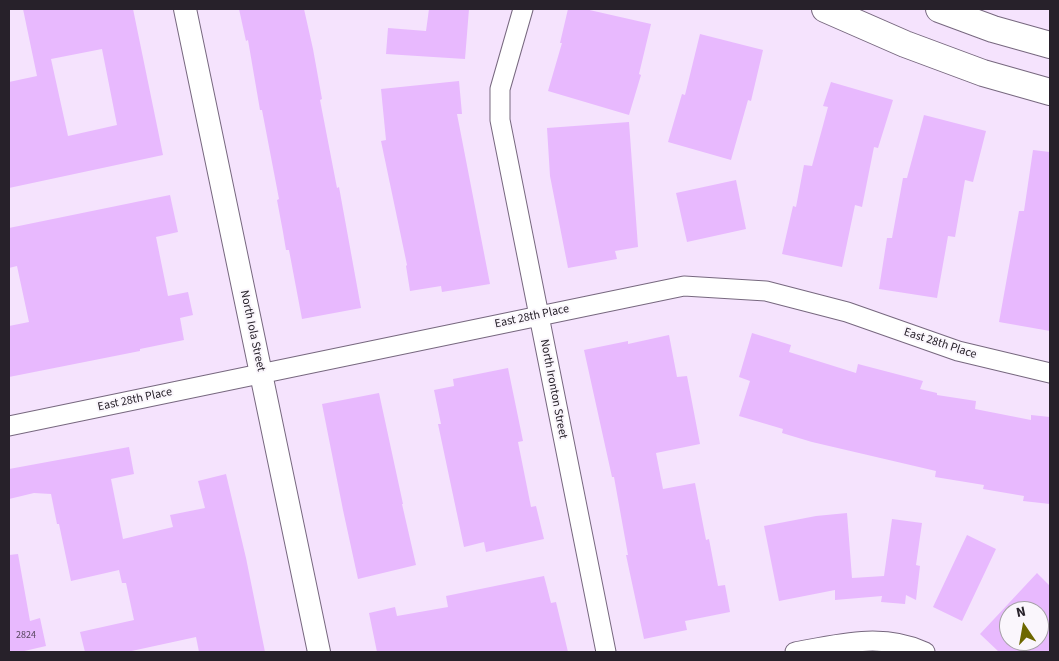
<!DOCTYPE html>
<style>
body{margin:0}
#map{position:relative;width:1059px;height:661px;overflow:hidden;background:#f5e3fd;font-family:"Source Sans 3",sans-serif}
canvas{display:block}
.frame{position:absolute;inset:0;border:10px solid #27212a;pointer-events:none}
.north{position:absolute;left:999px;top:601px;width:50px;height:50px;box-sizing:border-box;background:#faf6fc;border:1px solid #a6a1a8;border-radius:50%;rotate:348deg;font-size:14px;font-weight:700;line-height:20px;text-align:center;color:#27212a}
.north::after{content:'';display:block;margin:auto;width:18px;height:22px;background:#6d6700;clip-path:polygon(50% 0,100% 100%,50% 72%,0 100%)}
</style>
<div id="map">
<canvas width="1059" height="661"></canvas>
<div class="frame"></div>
<div class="north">N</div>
</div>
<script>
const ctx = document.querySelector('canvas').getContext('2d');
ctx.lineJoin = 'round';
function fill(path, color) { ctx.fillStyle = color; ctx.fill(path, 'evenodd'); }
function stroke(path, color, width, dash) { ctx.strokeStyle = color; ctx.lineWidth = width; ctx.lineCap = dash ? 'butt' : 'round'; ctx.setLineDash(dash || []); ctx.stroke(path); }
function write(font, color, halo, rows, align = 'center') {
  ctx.font = font + ' "Source Sans 3",sans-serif'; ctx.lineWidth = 4; ctx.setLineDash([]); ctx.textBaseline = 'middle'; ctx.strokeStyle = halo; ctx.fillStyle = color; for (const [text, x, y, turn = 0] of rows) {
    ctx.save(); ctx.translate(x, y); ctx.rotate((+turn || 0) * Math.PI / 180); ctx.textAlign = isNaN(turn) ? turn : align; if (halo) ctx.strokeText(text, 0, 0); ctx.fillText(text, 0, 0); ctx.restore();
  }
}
const building = new Path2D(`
 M23 9H133L163 155 9 188V82L37 76ZM102 49 117 125 68 136 51 59Z
 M239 9H304L313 49 322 99 320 100 337 188 339 187 361 308 302 319 289 250H286L283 232 277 200 279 199 262 110H260L248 40 246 41Z
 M429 9H469L465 59 386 54 388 28 426 31Z
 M568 9H585L651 24 639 74 641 75 629 115 548 91 562 43H560Z
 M700 34 763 50 751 101 748 100 731 160 668 142 682 94 685 95Z
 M459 81 462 114H457L490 284 442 292 441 286 410 291 406 266 407 265 381 141 386 140 381 89Z
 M831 82 893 100 878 148 874 147 862 207 855 205 842 267 782 254 793 206 796 207 804 165 812 166 828 107 823 106Z
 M924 115 986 131 973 182 965 180 955 237 948 236 937 298 879 289 887 238H892L903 178H907Z
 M629 122 638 247 615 251 617 259 568 268 550 176 547 128Z
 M1033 150 1050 152V331L999 322 1019 211H1024Z
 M736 180 746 229 687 242 676 193Z
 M170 195 178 232 156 237 168 296 188 292 193 315 180 318 184 340 140 349V351L9 377V326L29 322 17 266 9 268V228Z
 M752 333 791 345 789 352 856 373 858 364 923 381 920 389 937 393V395L976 401 975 409 1031 420V415L1050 417V504L1023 501 1024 496 983 489 984 485 935 477 936 471 812 442 782 433 783 429 739 416 750 381 739 377Z
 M669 335 677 377 687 376 700 444 656 453 663 489 695 483 706 540 709 539 718 586 725 585 730 612 685 621 687 630 644 639 626 555H628L614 477H612L584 350 628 341V344Z
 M508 368 523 441 518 442 531 507 536 506 544 539 486 552 484 542 464 547 438 424H441L434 390 454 386 453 379Z
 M379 393 403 504H402L416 565 358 579 343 510 322 404Z
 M129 447 134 474 111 479 123 539 173 527 170 515 205 508 198 481 226 474 246 558 265 652H199L196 637 127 652H85L80 632 134 620 126 583H122L119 570 71 581 59 524H57L51 494 34 493 9 499V469Z
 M847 513 852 578 884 576 892 519 922 523 916 565 920 566 916 600 906 595 905 604 881 602 882 596 835 600V590L779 601 764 526 816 516Z
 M967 535 996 549 962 621 933 607Z
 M18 554 30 621 40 618 46 646 20 652H9V555Z
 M1037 573 1050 586V652H999L980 634ZM1009 611H1039V641H1009Z
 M544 576 551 603 556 602 568 652H377L369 613 395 607 397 616 448 607 446 596Z`);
const minor = new Path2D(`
 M523 9 500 89V120L606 652
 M9 426 684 286 766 291 847 312 958 351 1050 373
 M795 652C838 644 883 632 925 652`);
const tertiary = new Path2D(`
 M185 9 319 652`);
const secondary = new Path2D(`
 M825 9 905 44 983 73 1050 92
 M939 9 993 29 1050 45`);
const numberNames = [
 ["2824",26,636]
];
const streetNames = [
 ["East 28th Place",532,317,-12],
 ["North Iola Street",252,331,78],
 ["East 28th Place",940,344,18],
 ["North Ironton Street",553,389,79],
 ["East 28th Place",135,400,-12]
];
fill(building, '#e8b9fe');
stroke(minor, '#77687f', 21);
stroke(tertiary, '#77687f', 24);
stroke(secondary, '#77687f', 28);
stroke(minor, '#fff', 19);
stroke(tertiary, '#fff', 22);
stroke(secondary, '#fff', 26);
write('10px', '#57475f', null, numberNames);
write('12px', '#27212a', '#faf6fc', streetNames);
</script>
